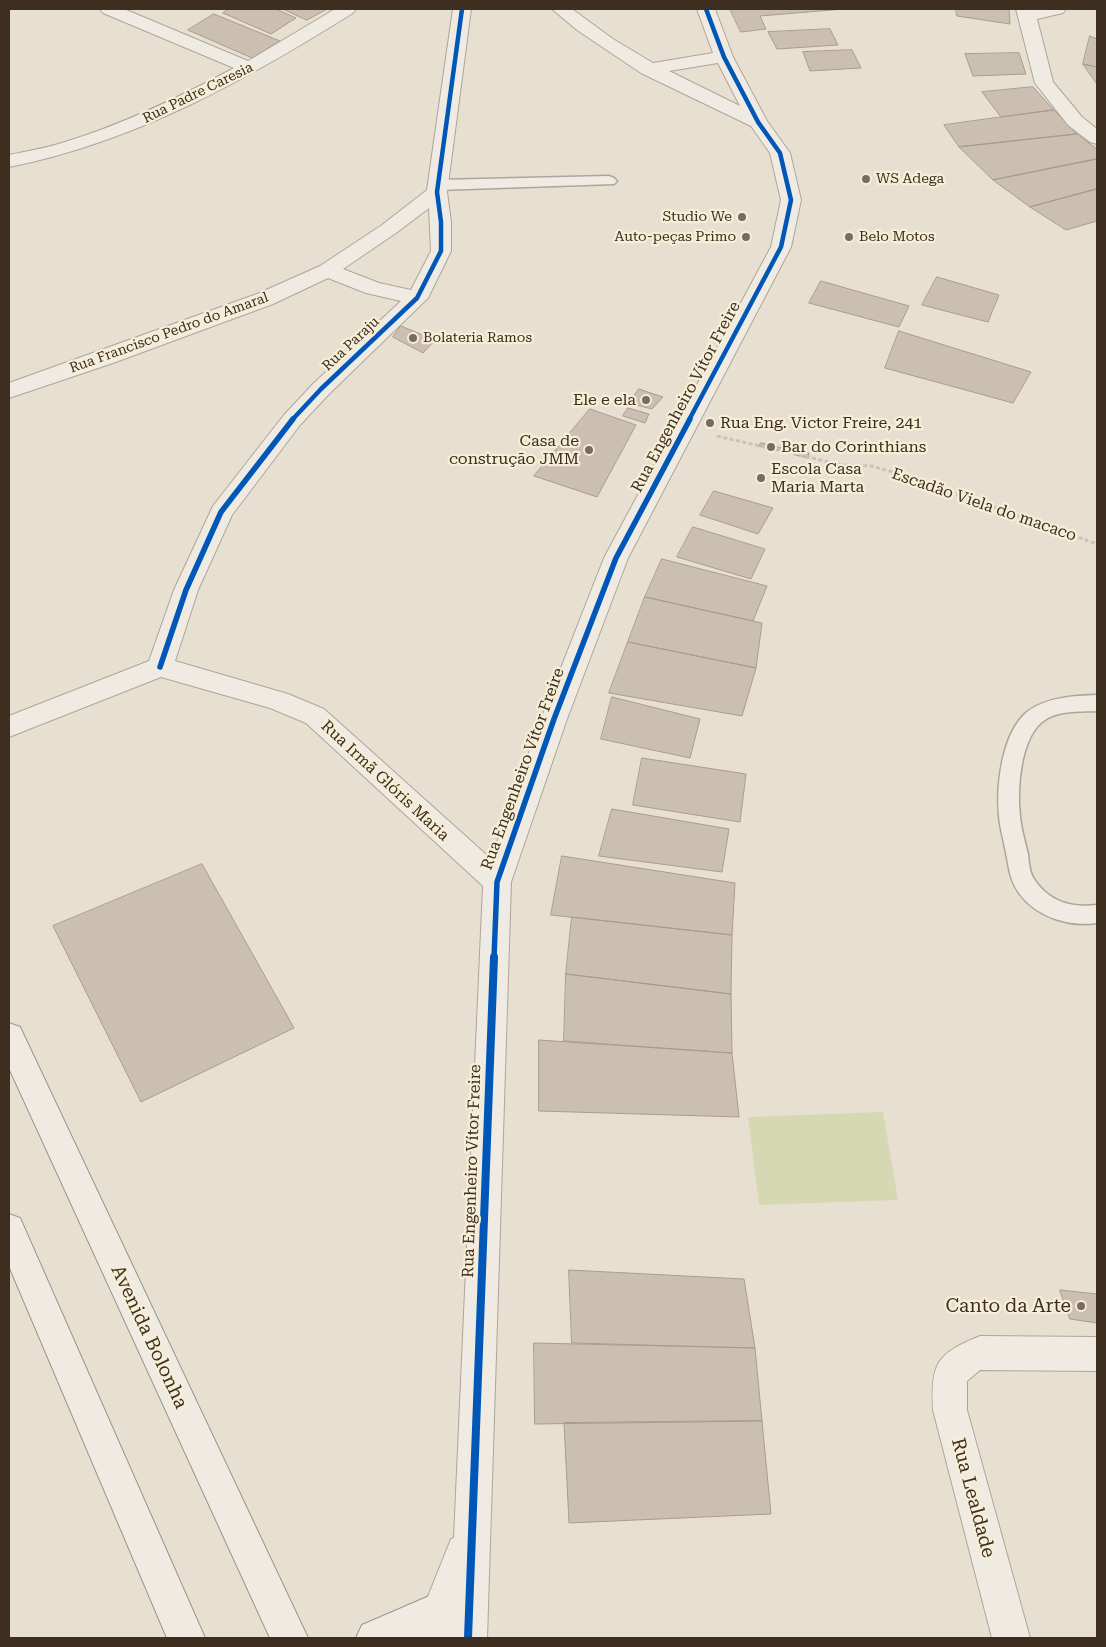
<!DOCTYPE html>
<meta charset="utf-8">
<style>
body{margin:0}
#map{position:relative;width:1106px;height:1647px;overflow:hidden;background:#e7e0d1;font-family:"Roboto Serif",serif}
canvas{display:block}
.frame{position:absolute;inset:0;border:10px solid #3d2e20;pointer-events:none}
</style>
<div id="map">
<canvas width="1106" height="1647"></canvas>
<div class="frame"></div>
</div>
<script>
const ctx = document.querySelector('canvas').getContext('2d');
ctx.lineJoin = 'round';
function fill(path, color) { ctx.fillStyle = color; ctx.fill(path, 'evenodd'); }
function stroke(path, color, width, dash) { ctx.strokeStyle = color; ctx.lineWidth = width; ctx.lineCap = dash ? 'butt' : 'round'; ctx.setLineDash(dash || []); ctx.stroke(path); }
function write(font, color, halo, rows, align = 'center') {
  ctx.font = font + ' "Roboto Serif",serif'; ctx.lineWidth = 4.5; ctx.setLineDash([]); ctx.textBaseline = 'middle'; ctx.strokeStyle = halo; ctx.fillStyle = color; for (const [text, x, y, turn = 0] of rows) {
    ctx.save(); ctx.translate(x, y); ctx.rotate((+turn || 0) * Math.PI / 180); ctx.textAlign = isNaN(turn) ? turn : align; if (halo) ctx.strokeText(text, 0, 0); ctx.fillText(text, 0, 0); ctx.restore();
  }
}
const green = new Path2D(`
 M883 1112 898 1200 759 1205 748 1117Z`);
const building = new Path2D(`
 M229 9H276L296 18 271 34 223 13Z
 M283 9H327L307 20Z
 M730 9H844L760 16 766 29 741 32Z
 M956 9H1009L1010 24 957 16Z
 M214 14 280 41 252 58 188 30Z
 M830 29 838 45 777 49 768 32Z
 M1090 36 1097 39V67L1083 64Z
 M852 50 861 68 810 71 803 52Z
 M1019 53 1026 74 973 76 965 54Z
 M1083 64 1097 67V84Z
 M1033 87 1054 110 1001 117 982 92Z
 M1054 110 1077 134 959 147 944 125Z
 M1077 134 1097 149V159L993 180 959 147Z
 M1097 159V189L1030 207 993 180Z
 M1097 189V221L1066 230 1030 207Z
 M937 277 999 295 988 322 922 305Z
 M821 281 909 306 899 327 809 303Z
 M401 326 435 340 423 353 393 337Z
 M899 331 1031 372 1013 403 885 368Z
 M639 389 663 397 652 409 629 403Z
 M628 408 649 414 645 423 623 416Z
 M590 409 636 425 597 497 534 476Z
 M761 443 782 448V451L759 446Z
 M796 451 809 453 808 458 795 455Z
 M714 491 773 508 758 534 700 515Z
 M693 527 765 549 751 579 677 557Z
 M662 559 767 586 753 621 645 597Z
 M645 597 762 623 756 668 628 642Z
 M628 642 756 668 742 716 609 693Z
 M612 697 700 719 690 758 601 739Z
 M642 758 746 774 740 822 633 805Z
 M612 809 729 829 722 872 599 856Z
 M562 856 735 883 732 935 551 915Z
 M202 864 294 1028 141 1102 53 926Z
 M572 917 732 935 731 994 566 974Z
 M566 974 731 994 732 1053 564 1041Z
 M539 1040 732 1053 739 1117 539 1111Z
 M569 1270 744 1279 755 1348 572 1343Z
 M1060 1290 1097 1294V1323L1070 1319Z
 M534 1343 755 1348 762 1421 535 1424Z
 M762 1421 771 1514 569 1523 564 1423Z`);
const path = new Path2D(`
 M717 436 842 465 871 466 901 474 1097 544`);
const service = new Path2D(`
 M609 176 614 178 617 181 614 184 438 190 433 188 430 185 433 182 438 180Z
 M1097 695V711C1079 712 1057 710 1042 722 1020 740 1017 790 1020 816 1021 829 1025 841 1028 854 1029 862 1029 872 1034 879 1049 902 1072 908 1097 905V923C1069 927 1036 917 1019 893 1010 881 1009 868 1006 853 1004 841 1000 829 999 816 996 785 1002 733 1027 712 1046 697 1074 696 1097 695Z`);
const minor = new Path2D(`
 M100 9H124L248 61 335 9H356L353 13C246 80 135 142 9 167V155C27 151 47 148 65 142 124 124 180 97 234 68L103 13Z
 M453 9H471L447 192 451 222V251L428 298 329 394 300 425 232 515 198 590 175 661 288 694 324 709 491 859 541 719 604 558 771 247 781 200 770 153 751 126 641 73 577 30 552 9H572L613 39 653 63 713 53 697 9H715L733 57 767 121 790 153 801 200 791 247 628 558 567 719 511 882 487 1638H415L423 1609 451 1539 454 1538 483 886 306 723 270 708 161 677 9 737V716L149 661 174 590 213 506 284 415 313 384 401 301 366 293 328 278 273 304 113 363 9 398V383L257 294 320 266 382 225 427 190ZM718 63 740 106 669 71ZM429 208 431 251 411 290 379 283 343 269 396 233Z
 M1016 9H1066L1063 13 1037 19 1053 82 1082 117 1097 129V144L1090 142 1068 125 1035 83Z
 M980 1336 1097 1337V1371L980 1370 967 1381V1410L1030 1638H992L933 1410C931 1363 936 1354 980 1336Z`);
const secondary = new Path2D(`
 M9 1023 20 1027 308 1638H270L9 1068Z
 M9 1214 20 1218 205 1638H167L9 1266Z
 M441 1591 454 1596 459 1609 454 1622 417 1638H356L362 1625Z`);
const cyclewayFar2 = new Path2D(`
 M292 420 321 389 417 298 441 251V222L437 192 462 9
 M689 420 781 247 791 200 780 153 758 122 724 57 706 9`);
const cyclewayFar1 = new Path2D(`
 M160 667 186 590 221 512 293 419
 M494 958 497 882 554 719 616 558 690 419`);
const cycleway = new Path2D(`
 M468 1638 494 957`);
const markers = [
 [866,179,5,"#786c5e"],
 [742,217,5,"#786c5e"],
 [746,237,5,"#786c5e"],
 [849,237,5,"#786c5e"],
 [413,338,5,"#786c5e"],
 [646,400,5,"#786c5e"],
 [710,423,5,"#786c5e"],
 [771,447,5,"#786c5e"],
 [589,450,5,"#786c5e"],
 [761,478,5,"#786c5e"],
 [1081,1306,5,"#786c5e"]
];
const farStreetnames = [
 ["Rua Padre Caresia",198,93,-26],
 ["Rua Francisco Pedro do Amaral",169,333,-20],
 ["Rua Paraju",351,344,-43]
];
const farPoinames = [
 ["WS Adega",876,179],
 ["Studio We",732,217,"right"],
 ["Auto-peças Primo",736,237,"right"],
 ["Belo Motos",859,237],
 ["Bolateria Ramos",423,338]
];
const streetNames = [
 ["Rua Engenheiro Vítor Freire",686,397,-62],
 ["Escadão Viela do macaco",984,505,19],
 ["Rua Engenheiro Vítor Freire",523,769,-70],
 ["Rua Irmã Glóris Maria",385,781,43],
 ["Rua Engenheiro Vítor Freire",472,1171,-88]
];
const poiNames = [
 ["Ele e ela",636,400,"right"],
 ["Rua Eng. Victor Freire, 241",720,423],
 ["Casa de",579,441,"right"],
 ["construção JMM",579,459,"right"],
 ["Bar do Corinthians",781,447],
 ["Escola Casa",771,469],
 ["Maria Marta",771,487]
];
const nearPoinames = [
 ["Canto da Arte",1071,1306]
];
const nearStreetnames = [
 ["Avenida Bolonha",149,1337,65],
 ["Rua Lealdade",973,1498,75]
];
fill(green, '#d6d7b3');
fill(building, '#cbbfb2');
stroke(building, '#a89c90', 1);
stroke(service, '#ada599', 3);
stroke(minor, '#ada599', 2);
stroke(secondary, '#9c958a', 2);
stroke(path, '#c8c2b9', 3, [4, 2.5]);
fill(service, '#efebe3');
fill(minor, '#efebe3');
fill(secondary, '#efebe3');
stroke(cyclewayFar2, '#0057b8', 4.5);
stroke(cyclewayFar1, '#0057b8', 5.5);
stroke(cycleway, '#0057b8', 8);
for (const [x, y, r, color] of markers) { const dot = new Path2D(); dot.arc(x, y, r, 0, 2 * Math.PI); ctx.fillStyle = color; ctx.fill(dot); stroke(dot, '#f7eed8', 2); }
write('14px', '#3d2e20', '#f7eed8', farStreetnames);
write('14px', '#3d2e20', '#f7eed8', farPoinames, 'left');
write('16px', '#3d2e20', '#f7eed8', streetNames);
write('16px', '#3d2e20', '#f7eed8', poiNames, 'left');
write('19px', '#3d2e20', '#f7eed8', nearPoinames, 'right');
write('19px', '#3d2e20', '#f7eed8', nearStreetnames);
</script>
